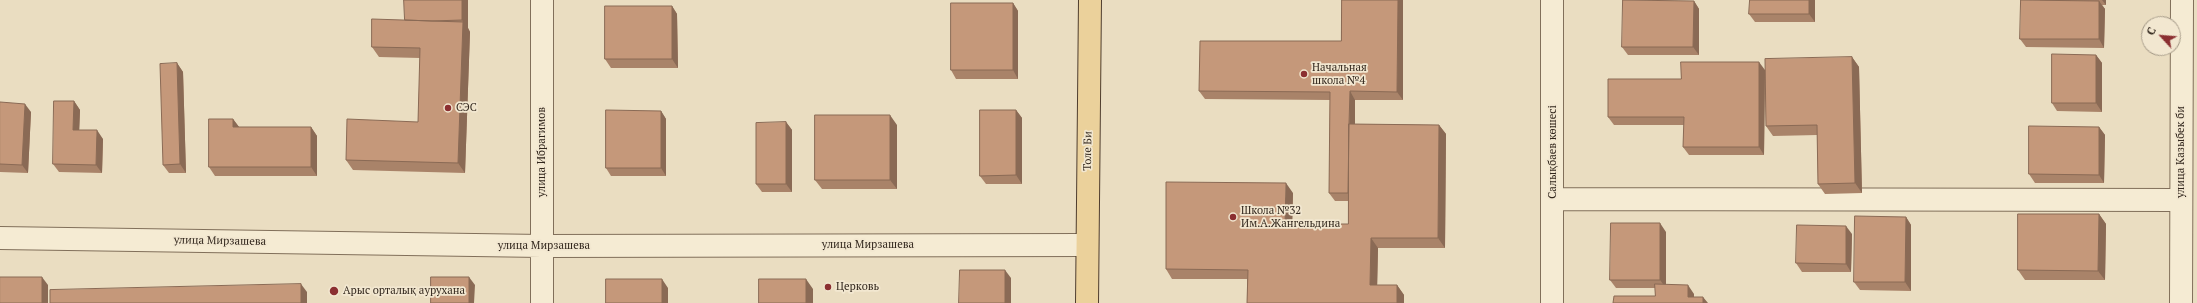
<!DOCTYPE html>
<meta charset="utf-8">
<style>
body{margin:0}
#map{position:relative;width:2197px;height:303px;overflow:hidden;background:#eaddc1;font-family:"PT Serif",serif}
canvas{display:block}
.north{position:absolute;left:2141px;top:16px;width:40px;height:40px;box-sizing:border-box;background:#f2e7d0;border:1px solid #a59a88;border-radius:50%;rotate:296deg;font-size:11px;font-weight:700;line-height:16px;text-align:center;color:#32271d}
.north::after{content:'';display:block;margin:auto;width:14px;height:18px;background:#8b2f31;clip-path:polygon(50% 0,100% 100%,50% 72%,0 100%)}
</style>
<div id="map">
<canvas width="2197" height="303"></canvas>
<div class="north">С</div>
</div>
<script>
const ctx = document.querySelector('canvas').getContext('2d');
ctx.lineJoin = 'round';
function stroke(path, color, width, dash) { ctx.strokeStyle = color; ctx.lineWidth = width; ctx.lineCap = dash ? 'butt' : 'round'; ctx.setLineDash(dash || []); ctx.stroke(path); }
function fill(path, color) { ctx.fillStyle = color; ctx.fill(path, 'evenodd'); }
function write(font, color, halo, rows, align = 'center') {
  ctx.font = font + ' "PT Serif",serif'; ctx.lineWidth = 3.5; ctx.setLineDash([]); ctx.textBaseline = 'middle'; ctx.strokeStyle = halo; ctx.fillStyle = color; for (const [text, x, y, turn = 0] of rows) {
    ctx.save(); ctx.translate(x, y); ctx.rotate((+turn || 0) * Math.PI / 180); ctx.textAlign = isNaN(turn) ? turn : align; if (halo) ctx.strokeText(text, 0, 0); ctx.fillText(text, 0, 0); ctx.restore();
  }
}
const minor = new Path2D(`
 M1552 0V303
 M1554 199 2181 200
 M0 238 542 246 1087 245
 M542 303V0
 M2181 303 2182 0`);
const major = new Path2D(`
 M1087 303 1090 0`);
const wall = new Path2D(`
 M404 0H468V28L470 32 465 173 353 170 346 160 418 122 420 58 379 57 372 47 405 20Z
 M1342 0H1403V100H1355V124L1439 125 1446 134 1445 248H1378L1377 285H1397L1404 295V303H1247V279H1172L1166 269 1293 193 1292 224H1348V201H1335L1329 193 1330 100 1205 99 1199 91 1341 41Z
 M1750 0H1815V22H1755L1749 14Z
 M2040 0H2106V5H2102L2105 9 2104 48 2026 47 2020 39Z
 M1694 1 1699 9V55H1628L1622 47Z
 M1013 3 1018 11V79H956L951 70Z
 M672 6 677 14 678 68H611L605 59Z
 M2096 55 2102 63V112L2057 111 2052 103Z
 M1852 57 1859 67 1862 193 1825 194 1818 184 1817 135 1773 136 1766 126 1765 75 1764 155H1689L1683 147 1684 125H1614L1608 117 1681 79 1765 70Z
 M177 63 183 72 186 173H169L163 165Z
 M74 101 80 110 79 130 103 139 102 173 59 172 53 164Z
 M0 102 31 112 28 173 0 172Z
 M1016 110 1022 118V184H986L980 176Z
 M661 111 666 119V176H611L606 168Z
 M233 119 239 127H311L317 136V176H215L209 167Z
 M786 122 792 130V192H762L756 184Z
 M897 125V189H822L815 180Z
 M2099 127 2105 135 2104 183H2035L2029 174Z
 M2099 214 2106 224 2105 280H2025L2018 270Z
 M1906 217 1911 225V291L1860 290 1854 282Z
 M1666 232V285L1694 294 1655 296V288H1616L1610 280Z
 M1852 234 1851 272H1802L1796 263Z`);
const shadedWall = new Path2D(`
 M462 0H468V28L470 32 465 173 458 163 463 22 462 20Z
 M1398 0H1403V100L1397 92Z
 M1809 0H1815V22L1809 14Z
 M2102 0H2106V5Z
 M1694 1 1699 9V55L1693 47Z
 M2099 1 2105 9 2104 48 2099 39Z
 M1013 3 1018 11V79L1013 70Z
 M672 6 677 14 678 68 672 59Z
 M2096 55 2102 63V112L2096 103Z
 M1852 57 1859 67 1862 193 1855 183Z
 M1759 62 1765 70 1764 155 1759 147Z
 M177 63 183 72 186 173 180 164Z
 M1350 91 1355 100V201L1349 193Z
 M74 101 80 110 79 138 73 130Z
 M25 104 31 112 28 173 22 165Z
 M1016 110 1022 118V184L1016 175Z
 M661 111 666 119V176L661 168Z
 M890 115 897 125V189L890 180Z
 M233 119 239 127 238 136 233 127Z
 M786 122 792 130V192L786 184Z
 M1439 125 1446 134 1445 248 1438 238Z
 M311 127 317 136V176L311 167Z
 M2099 127 2105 135 2104 183 2099 175Z
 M97 130 103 139 102 173 96 165Z
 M1286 183 1293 193 1292 234 1285 224Z
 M2099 214 2106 224 2105 280 2098 271Z
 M1906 217 1911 225V291L1905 282Z
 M1660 223 1666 232V288L1660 280Z
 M1846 226 1852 234 1851 272 1846 264Z
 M1371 238 1378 248 1377 295 1370 285Z
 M1005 270 1011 278V303H1005Z
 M42 277 48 285V303H42Z
 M469 277 475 285 474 303H469Z
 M662 279 668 288V303H662Z
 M806 279 813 289V303H806Z
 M301 284 307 292V303H301Z
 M1397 285 1404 295V303H1397Z
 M1688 285 1694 294V303L1688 297Z
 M1703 297 1708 303H1703Z`);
const building = new Path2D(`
 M404 0H462V20L432 21 405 20Z
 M1342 0H1398L1397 92 1350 91 1349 124 1348 193H1329L1330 92 1199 91 1200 41H1341Z
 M1623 0 1694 1 1693 47H1622Z
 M1750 0H1809V14H1749Z
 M2021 0 2099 1V39H2020Z
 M951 3H1013V70H951Z
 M605 6H672V59H605Z
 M372 19 463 22 458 163 346 160 347 119 418 122 420 48 372 47Z
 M2052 54 2096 55V103H2052Z
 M1852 57 1855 183 1818 184 1817 125 1766 126 1765 59Z
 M1681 62H1759V147H1683L1684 117H1608V79H1681Z
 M177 63 180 164 163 165 160 64Z
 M54 101H74L73 130H97L96 165 53 164Z
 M0 102 25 104 22 165 0 164Z
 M606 110 661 111V168H606Z
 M980 110H1016V175L980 176Z
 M815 115H890V180H815Z
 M209 119H233V127H311V167H209Z
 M786 122V184H756V123Z
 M1349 124 1439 125 1438 238H1371L1370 285H1397V303H1247L1248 270 1166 269V182L1286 183 1285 224H1348Z
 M2029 126 2099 127V175L2029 174Z
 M2018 214H2099L2098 271 2018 270Z
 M1855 216 1906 217 1905 282H1854Z
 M1611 223H1660V280H1610Z
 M1797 225 1846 226V264L1796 263Z
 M960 270H1005V303H959Z
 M0 277H42V303H0Z
 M431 277H469V303H431Z
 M606 279H662V303H606Z
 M759 279H806V303H759Z
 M301 284V303H50V290Z
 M1655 284 1688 285V297H1703V303H1613L1614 296H1655Z`);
const markers = [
 [1304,74,4,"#8b2f31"],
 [448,108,4,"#8b2f31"],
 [1233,217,4,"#8b2f31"],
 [828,287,4,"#8b2f31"],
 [334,291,5,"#8b2f31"]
];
const poiNames = [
 ["Начальная",1312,68],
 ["школа №4",1312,81],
 ["СЭС",456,108],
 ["Школа №32",1241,211],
 ["Им.А.Жангельдина",1241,224],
 ["Церковь",836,287],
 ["Арыс орталық аурухана",343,291]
];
const streetNames = [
 ["Толе Би",1088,151,-89],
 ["улица Ибрагимов",542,152,-90],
 ["Салықбаев көшесі",1553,152,-90],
 ["улица Казыбек би",2181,152,-90],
 ["улица Мирзашева",220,241,1],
 ["улица Мирзашева",868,245],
 ["улица Мирзашева",544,246]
];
stroke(minor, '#816f5a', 24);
stroke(major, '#4f3d2e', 24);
stroke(minor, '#f5ebd3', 22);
stroke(major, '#ebd19b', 22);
fill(wall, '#a98369');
fill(shadedWall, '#8a6a55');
fill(building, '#c5987a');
stroke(building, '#8a6a55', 1);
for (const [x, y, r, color] of markers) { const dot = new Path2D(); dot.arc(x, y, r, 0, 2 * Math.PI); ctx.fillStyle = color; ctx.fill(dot); stroke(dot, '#f2e7d0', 1.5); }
write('11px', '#32271d', '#f2e7d0', poiNames, 'left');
write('11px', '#32271d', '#f2e7d0', streetNames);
</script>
